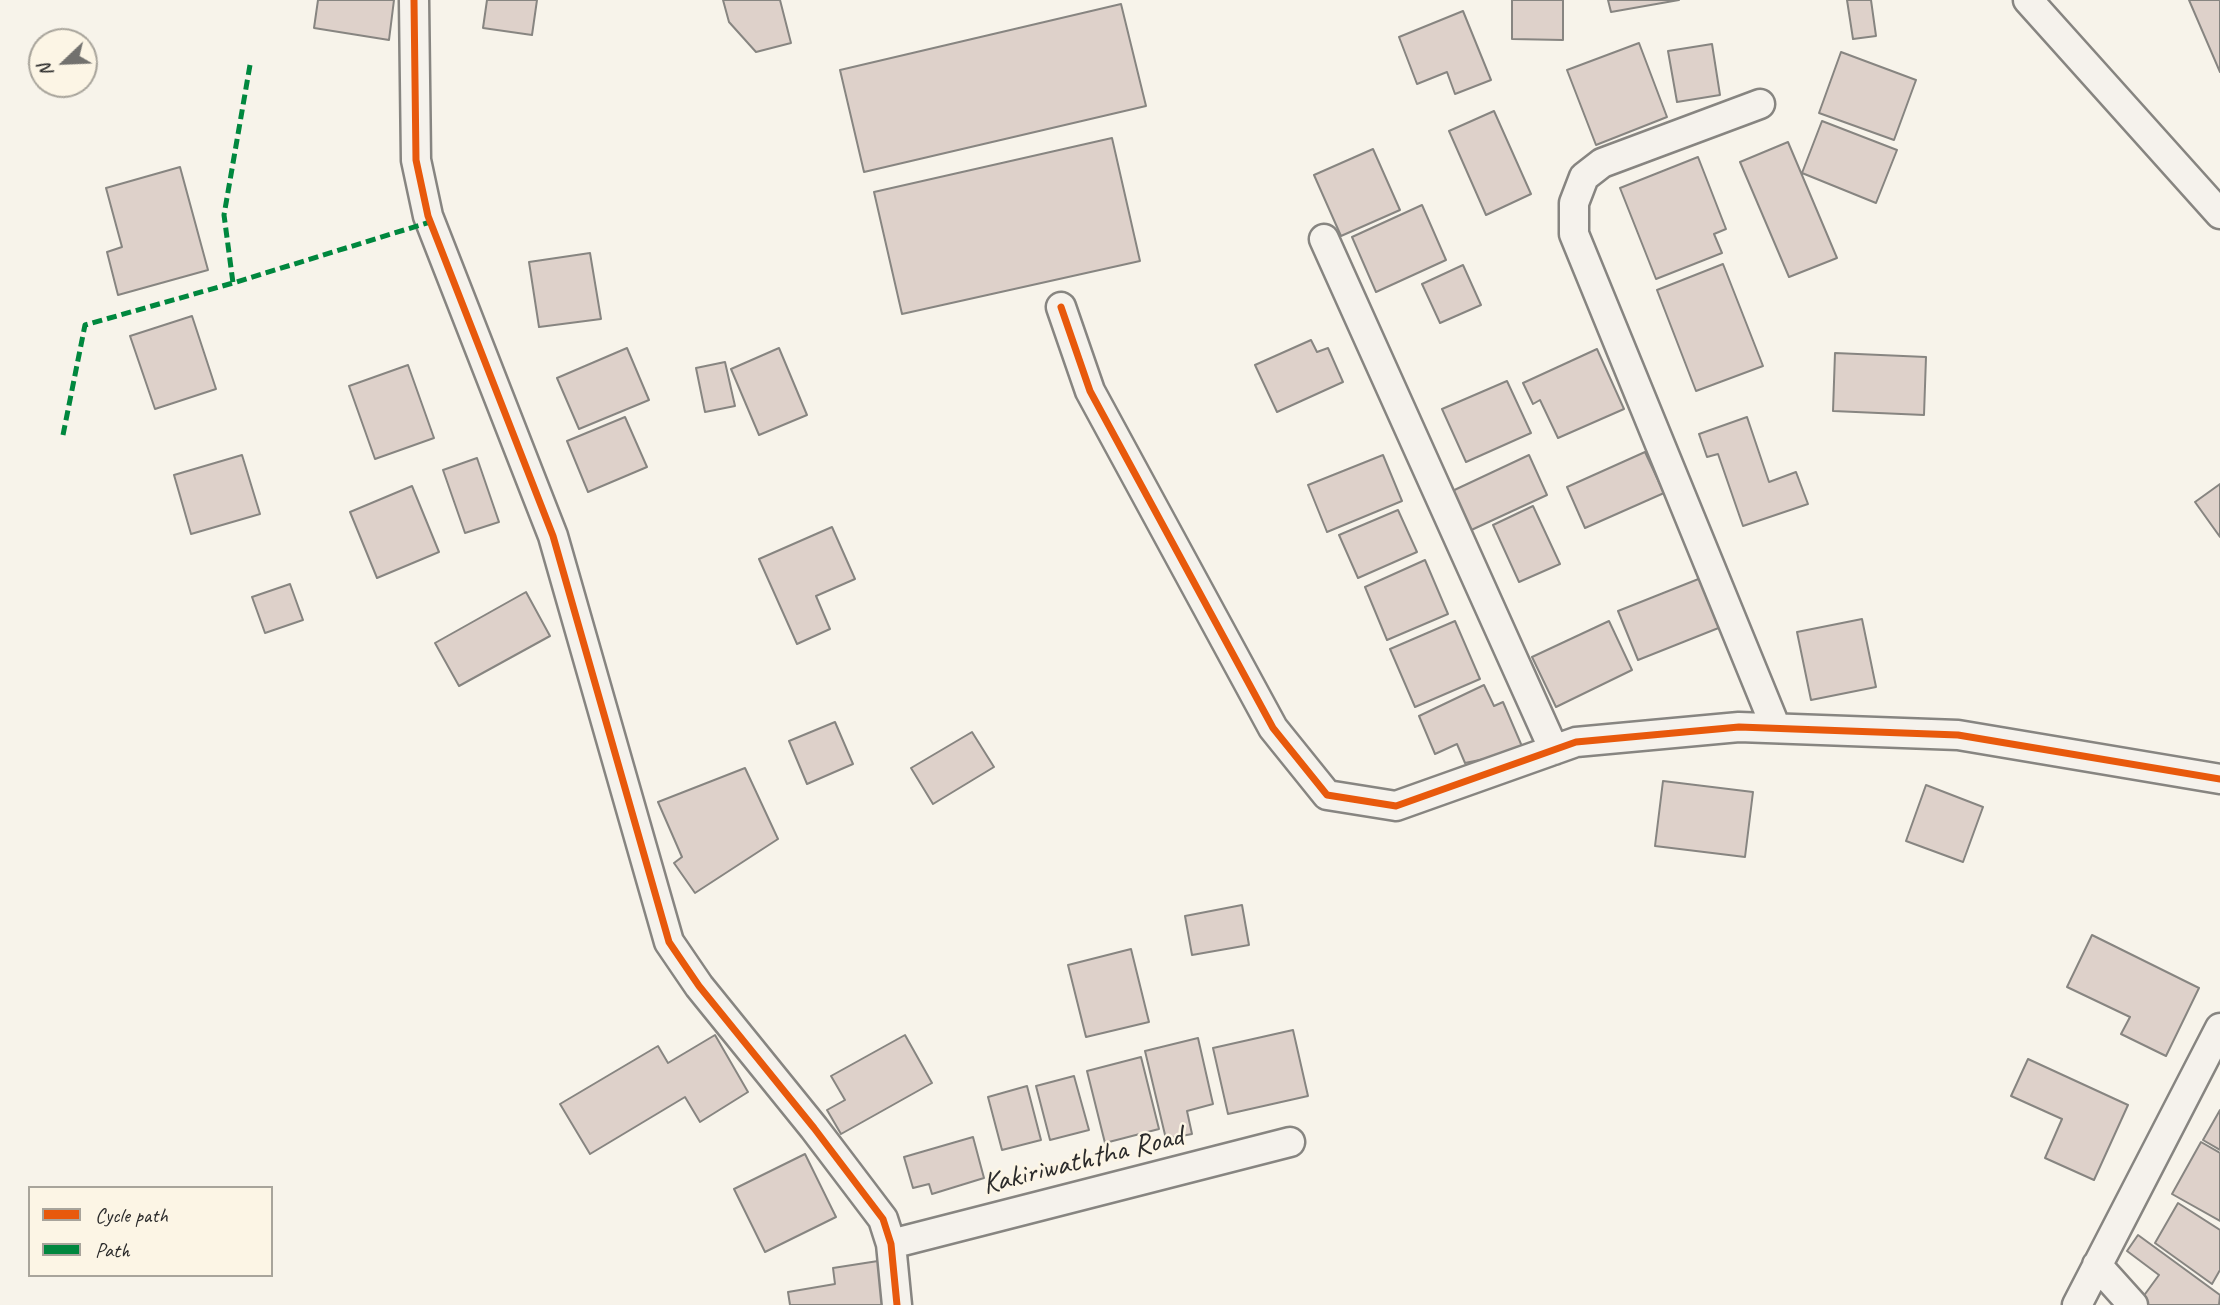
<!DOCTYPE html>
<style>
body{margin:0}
#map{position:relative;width:2220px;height:1305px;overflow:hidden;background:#f7f3ea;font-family:Caveat,sans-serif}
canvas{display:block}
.legend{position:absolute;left:28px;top:1186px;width:245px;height:91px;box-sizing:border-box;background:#fcf5e5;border:2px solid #a8a49b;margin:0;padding:9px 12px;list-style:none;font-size:21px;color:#2b2b2b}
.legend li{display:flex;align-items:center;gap:14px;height:35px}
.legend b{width:35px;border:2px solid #a8a49b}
.north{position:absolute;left:28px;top:28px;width:70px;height:70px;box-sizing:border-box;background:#fcf5e5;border:2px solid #a8a49b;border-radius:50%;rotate:247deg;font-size:19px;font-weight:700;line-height:28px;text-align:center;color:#2b2b2b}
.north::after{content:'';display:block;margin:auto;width:24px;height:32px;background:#72716e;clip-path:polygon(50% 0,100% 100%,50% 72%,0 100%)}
</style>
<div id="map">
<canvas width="2220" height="1305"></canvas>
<ul class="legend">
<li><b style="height:9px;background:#e8590c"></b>Cycle path</li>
<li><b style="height:9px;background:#00873e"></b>Path</li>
</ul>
<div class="north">N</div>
</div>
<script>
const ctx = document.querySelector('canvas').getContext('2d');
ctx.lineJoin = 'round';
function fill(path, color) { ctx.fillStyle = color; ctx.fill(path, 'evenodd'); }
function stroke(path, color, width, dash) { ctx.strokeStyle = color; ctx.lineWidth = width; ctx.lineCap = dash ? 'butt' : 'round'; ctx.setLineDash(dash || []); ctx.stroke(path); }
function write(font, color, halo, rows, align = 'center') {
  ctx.font = font + ' Caveat,sans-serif'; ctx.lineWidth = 5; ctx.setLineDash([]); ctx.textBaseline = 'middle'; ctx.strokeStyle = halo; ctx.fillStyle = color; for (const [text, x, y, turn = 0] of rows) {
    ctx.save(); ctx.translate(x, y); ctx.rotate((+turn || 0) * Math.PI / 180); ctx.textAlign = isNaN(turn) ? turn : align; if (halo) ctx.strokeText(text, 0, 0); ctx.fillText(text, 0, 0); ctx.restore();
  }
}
const building = new Path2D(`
 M318 0H394L389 40 314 28Z
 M487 0H537L532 35 483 28Z
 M723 0H780L791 43 756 52 729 22Z
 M1512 0H1563V40L1512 39Z
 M1608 0H1679L1611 12Z
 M1847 0H1871L1876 36 1853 39Z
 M2189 0H2220V72Z
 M1121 4 1146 106 864 172 840 70Z
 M1463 11 1491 80 1455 94 1447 72 1417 84 1399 37Z
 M1639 43 1667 117 1596 145 1567 70Z
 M1712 44 1720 95 1677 102 1668 51Z
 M1841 52 1916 80 1894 140 1819 113Z
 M1494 111 1531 194 1486 215 1449 131Z
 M1822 121 1897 150 1876 203 1802 173Z
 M1112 138 1140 261 902 314 874 192Z
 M1788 142 1837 258 1789 277 1740 162Z
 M1373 149 1400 210 1341 236 1314 175Z
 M1698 157 1726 229 1714 234 1722 253 1656 279 1620 188Z
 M180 167 208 270 118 295 107 252 122 247 106 188Z
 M1422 205 1446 260 1376 292 1352 237Z
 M590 253 601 319 539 327 529 262Z
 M1723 264 1763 366 1696 391 1657 290Z
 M1463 265 1481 305 1440 323 1422 284Z
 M192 316 216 389 155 409 130 336Z
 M1311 340 1317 352 1328 348 1343 382 1277 412 1255 365Z
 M627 348 649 400 579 429 557 378Z
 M779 348 807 415 759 435 731 369Z
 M1597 349 1624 409 1558 438 1540 400 1533 404 1523 383Z
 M1835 353 1926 357 1924 415 1833 411Z
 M725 362 735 406 705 412 696 368Z
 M408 365 434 438 375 459 349 386Z
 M1507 381 1531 433 1466 462 1442 409Z
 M625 417 647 467 588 492 567 441Z
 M1747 417 1769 482 1796 472 1808 504 1743 526 1718 454 1707 457 1699 434Z
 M1645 452 1664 493 1585 528 1567 487Z
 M242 455 260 514 191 534 174 475Z
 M1383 455 1402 501 1327 532 1308 485Z
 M1529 455 1547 495 1467 532 1448 493Z
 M477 458 499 522 465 533 443 470Z
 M2220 484V537L2195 502Z
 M412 486 439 552 377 578 350 512Z
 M1533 506 1560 564 1519 582 1493 525Z
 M1398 510 1417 552 1358 578 1339 535Z
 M832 527 855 579 816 596 830 629 797 644 759 559Z
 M1425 560 1448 614 1387 640 1365 587Z
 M1701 578 1721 627 1638 660 1618 611Z
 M290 584 303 620 265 633 252 597Z
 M526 592 550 636 459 686 435 643Z
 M1862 619 1876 687 1811 700 1797 632Z
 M1455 621 1480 679 1415 707 1390 649Z
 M1609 621 1632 670 1556 707 1532 657Z
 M1484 685 1494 706 1503 702 1524 751 1465 763 1457 744 1435 754 1419 716Z
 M835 722 853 764 807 784 789 741Z
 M972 732 994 767 933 804 911 768Z
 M745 768 778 839 695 893 674 863 682 857 658 802Z
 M1663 781 1753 792 1745 857 1655 846Z
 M1926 785 1983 807 1963 862 1906 841Z
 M1242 905 1249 945 1192 955 1185 916Z
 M2092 935 2199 988 2166 1056 2121 1034 2130 1017 2067 987Z
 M1131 949 1149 1022 1086 1037 1068 965Z
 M1293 1030 1308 1096 1228 1114 1213 1048Z
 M715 1035 748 1092 700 1122 685 1097 590 1154 560 1104 658 1046 668 1063Z
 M905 1035 932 1083 841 1134 827 1110 845 1100 831 1076Z
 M1198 1038 1213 1104 1187 1111 1192 1134 1166 1139 1145 1051Z
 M1141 1057 1159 1129 1105 1143 1087 1071Z
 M2028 1059 2128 1105 2094 1180 2045 1158 2062 1119 2011 1096Z
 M1074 1076 1089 1130 1050 1140 1036 1086Z
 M1027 1086 1041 1140 1002 1150 988 1097Z
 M2220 1110V1150L2203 1140Z
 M973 1137 984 1178 932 1194 929 1184 913 1188 904 1157Z
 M2201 1142 2220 1153V1221L2172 1194Z
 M805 1154 836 1217 765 1252 734 1189Z
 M2178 1203 2220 1230V1270L2212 1284 2155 1243Z
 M2138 1235 2220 1295 2219 1305H2137L2159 1275 2127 1251Z
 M878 1261 886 1305H790L788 1292 835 1284 833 1268Z`);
const minor = new Path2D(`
 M414 0 416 160 428 216 553 536 669 942 699 986 814 1128 883 1219 891 1244 897 1305
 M2028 0 2220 214
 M1760 104 1602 163 1584 177 1574 203V234L1776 728
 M1324 239 1554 750
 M1061 307 1090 391 1273 728 1327 795 1396 806 1576 742 1739 727 1958 735 2220 779
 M891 1244 1290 1142
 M2097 1265 2133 1305
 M2077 1305 2220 1028`);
const quiet = new Path2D(`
 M250 65 224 215 233 283 430 222
 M63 435 85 325 233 283`);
const cycleway = new Path2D(`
 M414 0 416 160 428 216 553 536 669 942 699 986 814 1128 883 1219 891 1244 897 1305
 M1061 307 1090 391 1273 728 1327 795 1396 806 1576 742 1739 727 1958 735 2220 779`);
const streetNames = [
 ["Kakiriwaththa Road",1083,1161,-14]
];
fill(building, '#ded1ca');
stroke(building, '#878581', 2);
stroke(minor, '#878581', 33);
stroke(minor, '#f5f2ec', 28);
stroke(quiet, '#00873e', 5, [10, 5]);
stroke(cycleway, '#e8590c', 7);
write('30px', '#2b2b2b', '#fcf5e5', streetNames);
</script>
